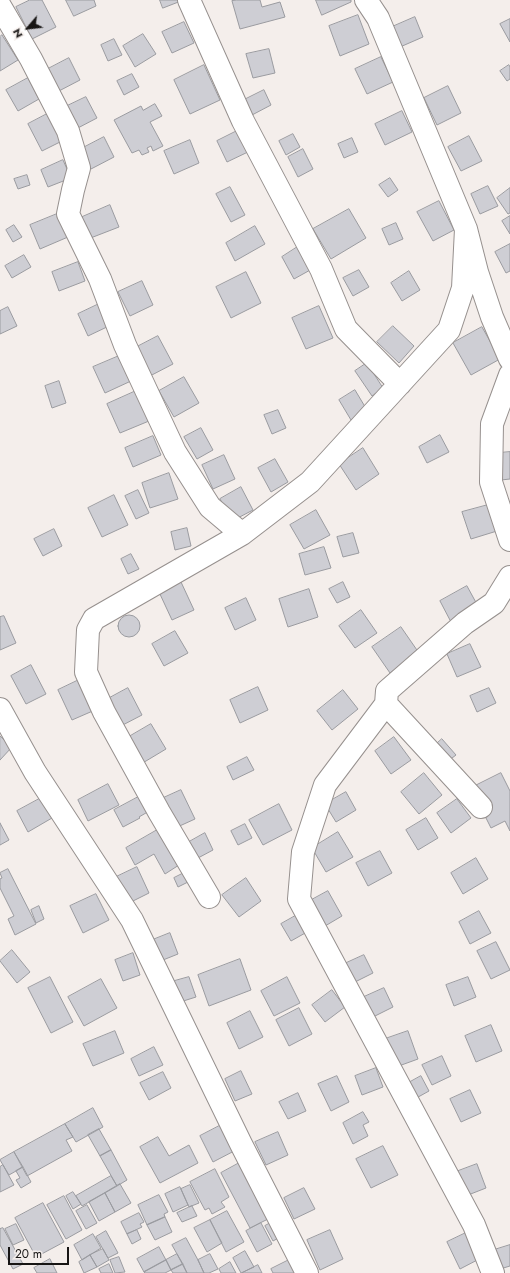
<!DOCTYPE html>
<style>
body{margin:0}
#map{position:relative;width:510px;height:1273px;overflow:hidden;background:#f4eeeb;font-family:Jost,sans-serif}
canvas{display:block}
.north{position:absolute;left:8px;top:8px;width:40px;height:40px;-webkit-text-stroke:3px #f4eeeb;paint-order:stroke;rotate:242deg;font-size:11px;font-weight:700;line-height:16px;text-align:center;color:#171514}
.north::after{content:'';display:block;margin:auto;width:14px;height:18px;background:#171514;clip-path:polygon(50% 0,100% 100%,50% 72%,0 100%)}
.scale{position:absolute;left:8px;top:1247px;width:61px;height:18px;box-sizing:border-box;border:2px solid #171514;border-top:0;padding-left:5px;font-size:12px;line-height:14px;white-space:nowrap;color:#171514;-webkit-text-stroke:3px #f4eeeb;paint-order:stroke}
</style>
<div id="map">
<canvas width="510" height="1273"></canvas>
<div class="north">N</div>
<div class="scale">20 m</div>
</div>
<script>
const ctx = document.querySelector('canvas').getContext('2d');
ctx.lineJoin = 'round';
function fill(path, color) { ctx.fillStyle = color; ctx.fill(path, 'evenodd'); }
function stroke(path, color, width, dash) { ctx.strokeStyle = color; ctx.lineWidth = width; ctx.lineCap = dash ? 'butt' : 'round'; ctx.setLineDash(dash || []); ctx.stroke(path); }
const building = new Path2D(`
 M30 0H42L56 27 32 39 16 7Z
 M66 0H94L96 6 74 16Z
 M160 0H181V1L163 8Z
 M237 0H260L262 7 280 2 285 17 240 29 232 1Z
 M316 0H351V2L322 15Z
 M358 15 369 44 340 56 329 26Z
 M415 17 423 37 400 47 392 27Z
 M510 19V42L500 24Z
 M184 22 194 43 172 53 162 32Z
 M143 34 156 54 135 67 123 46Z
 M2 35 18 60 0 71V37Z
 M114 39 122 55 108 61 101 45Z
 M269 49 275 73 253 78 246 54Z
 M381 57 393 82 367 94 355 69Z
 M69 58 80 80 57 92 46 70Z
 M204 65 220 100 190 114 174 80Z
 M509 65 510 67V79L507 81 500 71Z
 M132 74 139 87 124 95 117 81Z
 M28 78 39 99 18 111 6 90Z
 M448 86 461 113 437 125 424 98Z
 M264 90 271 105 252 115 244 100Z
 M86 97 97 118 74 130 63 108Z
 M155 104 162 116 150 122 163 146 153 151 151 146 147 148 149 152 142 155 139 150 132 153 114 120 141 106 143 110Z
 M402 111 412 132 385 145 375 124Z
 M47 114 62 141 42 151 28 124Z
 M239 130 250 151 227 162 217 141Z
 M293 134 300 147 286 155 279 141Z
 M469 136 482 161 461 171 448 147Z
 M104 137 114 157 91 169 81 149Z
 M352 138 358 152 344 158 338 144Z
 M190 140 199 163 174 174 164 151Z
 M303 149 313 169 298 177 288 157Z
 M63 160 71 178 48 187 41 170Z
 M27 175 30 185 18 189 14 179Z
 M390 178 398 190 388 197 379 185Z
 M488 186 498 206 480 214 471 194Z
 M230 187 245 215 231 222 216 194Z
 M510 188V213L508 214 497 198Z
 M439 201 454 230 433 241 417 212Z
 M110 205 119 227 88 239 80 218Z
 M349 209 366 238 331 259 313 229Z
 M57 214 68 237 40 249 30 225Z
 M510 216V234L502 221Z
 M396 223 403 239 389 245 382 229Z
 M14 225 22 237 13 242 6 230Z
 M255 226 265 244 235 261 226 243Z
 M510 244V271L506 273 495 252Z
 M299 246 312 269 294 279 282 257Z
 M24 255 31 267 12 278 5 266Z
 M78 262 85 281 59 291 52 272Z
 M359 270 369 287 353 296 343 278Z
 M409 271 420 290 402 301 391 283Z
 M246 272 261 303 231 318 216 287Z
 M142 281 153 305 130 316 118 292Z
 M99 304 109 326 88 336 78 314Z
 M319 306 333 338 306 349 292 318Z
 M8 307 17 326 0 334V311Z
 M393 326 414 346 399 363 377 342Z
 M482 327 500 359 471 375 453 343Z
 M158 336 173 364 148 377 133 349Z
 M119 356 131 381 105 393 93 367Z
 M367 363 383 388 372 396 355 371Z
 M184 377 199 403 174 417 159 391Z
 M59 381 66 403 52 408 45 386Z
 M355 390 367 410 351 420 339 400Z
 M136 391 149 421 120 433 107 404Z
 M278 410 286 428 272 434 264 415Z
 M201 428 213 450 197 459 184 437Z
 M440 435 449 452 427 463 419 447Z
 M153 436 161 455 133 467 125 448Z
 M363 448 379 474 356 490 339 464Z
 M510 452V479L501 480 499 453Z
 M224 455 235 479 213 489 202 465Z
 M275 459 288 482 271 492 258 468Z
 M169 473 178 499 150 508 142 483Z
 M241 487 253 510 232 521 220 499Z
 M138 490 149 513 136 519 125 496Z
 M114 495 128 525 102 537 88 508Z
 M488 505 497 531 471 539 462 512Z
 M316 510 330 535 304 549 290 525Z
 M187 528 191 546 175 550 171 532Z
 M54 529 62 546 43 556 34 539Z
 M353 533 359 553 343 557 337 537Z
 M324 547 331 568 305 575 299 554Z
 M131 554 139 569 128 574 121 559Z
 M181 582 194 610 172 620 159 592Z
 M343 582 350 597 337 603 329 589Z
 M467 586 479 608 451 622 440 601Z
 M309 589 318 617 288 627 279 599Z
 M246 598 256 620 235 630 225 608Z
 M361 610 377 633 355 648 339 626Z
 M118 626a11 11 0 1 1 22 0a11 11 0 1 1-22 0Z
 M4 616 16 643 0 650V617Z
 M401 627 419 653 390 673 372 647Z
 M175 631 188 653 164 666 152 644Z
 M470 644 481 667 457 677 447 654Z
 M31 665 46 694 26 704 11 676Z
 M81 679 95 710 72 720 58 690Z
 M258 687 268 710 240 723 230 700Z
 M128 688 142 715 117 728 104 701Z
 M489 688 496 703 477 712 470 696Z
 M343 690 358 709 332 730 317 711Z
 M151 724 166 749 141 764 127 738Z
 M0 736 12 747 0 760Z
 M394 737 411 760 391 774 375 751Z
 M442 739 456 755 443 765 430 750Z
 M247 757 254 770 233 780 227 767Z
 M424 773 442 795 419 814 401 792Z
 M501 773 510 791V831L505 821 491 828 471 788Z
 M108 784 119 805 88 821 78 800Z
 M181 790 195 819 173 829 159 800Z
 M346 792 356 810 336 822 325 804Z
 M142 795 151 810 139 817 140 818 123 827 114 810Z
 M41 798 52 818 28 832 17 811Z
 M457 799 471 818 451 833 437 813Z
 M279 804 292 830 263 845 249 820Z
 M426 818 438 838 418 850 406 830Z
 M0 823 9 840 0 845Z
 M245 824 252 838 238 845 231 831Z
 M159 829 179 865 165 874 154 854 135 865 126 848Z
 M338 832 353 857 326 872 312 848Z
 M205 833 213 850 198 858 189 842Z
 M380 851 392 873 368 886 356 863Z
 M476 858 488 879 463 894 451 873Z
 M137 867 149 893 127 904 114 878Z
 M8 869 36 924 15 935 8 919 14 916 0 888V879L2 878 0 873Z
 M184 873 188 882 178 887 174 878Z
 M246 878 261 901 239 917 222 895Z
 M328 891 342 916 320 929 306 903Z
 M96 894 109 920 83 933 70 906Z
 M39 906 44 919 36 923 31 910Z
 M479 911 491 933 470 944 459 922Z
 M297 915 307 932 291 941 281 924Z
 M170 933 178 954 158 962 150 941Z
 M496 942 510 970 491 979 477 951Z
 M12 950 30 972 17 983 0 961Z
 M133 953 140 975 123 981 115 960Z
 M364 955 373 973 351 984 342 965Z
 M240 959 251 990 209 1006 198 975Z
 M50 977 73 1022 51 1033 28 988Z
 M189 977 196 997 177 1003 171 982Z
 M287 977 300 1003 274 1016 261 991Z
 M468 977 476 997 454 1006 446 985Z
 M101 979 117 1008 84 1026 68 997Z
 M384 988 393 1007 365 1021 355 1001Z
 M332 990 345 1007 325 1022 312 1005Z
 M299 1008 312 1034 289 1046 276 1020Z
 M250 1011 263 1037 239 1049 227 1023Z
 M491 1025 502 1051 476 1062 465 1036Z
 M115 1031 124 1053 93 1066 83 1044Z
 M408 1031 418 1059 396 1067 385 1039Z
 M154 1047 163 1065 139 1076 131 1059Z
 M442 1056 451 1076 432 1085 422 1065Z
 M376 1068 383 1087 362 1095 355 1076Z
 M241 1071 252 1094 235 1101 225 1079Z
 M163 1072 171 1088 149 1100 140 1083Z
 M337 1076 349 1102 331 1111 318 1084Z
 M421 1076 429 1091 411 1101 403 1086Z
 M470 1090 481 1113 461 1122 450 1099Z
 M298 1093 306 1111 288 1119 279 1102Z
 M93 1108 103 1127 76 1142 65 1124Z
 M363 1112 369 1122 363 1125 368 1136 353 1144 343 1123Z
 M225 1123 238 1149 213 1162 200 1136Z
 M65 1124 73 1137 66 1140 72 1151 27 1176 14 1152Z
 M99 1129 111 1150 100 1156 88 1135Z
 M278 1132 288 1155 266 1165 255 1142Z
 M158 1137 169 1156 189 1145 198 1163 160 1183 140 1147Z
 M383 1146 398 1175 371 1188 356 1159Z
 M111 1150 127 1180 117 1186 100 1156Z
 M14 1152 23 1167 9 1175 0 1160Z
 M243 1161 272 1217 250 1228 221 1173Z
 M477 1164 486 1188 463 1197 453 1173Z
 M3 1165 14 1185 0 1192V1167Z
 M23 1167 31 1182 21 1188 16 1180 20 1178 16 1171Z
 M215 1169 229 1197 221 1202 225 1207 212 1214 209 1208 205 1210 190 1182Z
 M111 1176 117 1186 82 1206 76 1196Z
 M120 1184 131 1203 115 1212 105 1193Z
 M190 1185 199 1203 189 1207 181 1189Z
 M180 1187 188 1205 173 1212 165 1194Z
 M304 1188 315 1209 294 1219 284 1198Z
 M73 1192 81 1204 73 1209 66 1196Z
 M105 1193 115 1212 99 1221 89 1202Z
 M159 1195 168 1212 164 1214 165 1217 147 1225 138 1205Z
 M64 1196 82 1230 66 1239 47 1205Z
 M43 1203 64 1242 36 1257 15 1218Z
 M87 1205 97 1223 86 1229 76 1211Z
 M192 1206 197 1216 182 1222 177 1213Z
 M227 1211 244 1242 226 1252 210 1220Z
 M139 1213 144 1222 140 1224 142 1227 127 1234 121 1222Z
 M165 1217 172 1232 155 1240 147 1225Z
 M210 1220 222 1243 207 1252 194 1228Z
 M276 1220 284 1235 273 1241 265 1226Z
 M261 1223 272 1244 257 1252 246 1231Z
 M16 1224 24 1240 13 1245 5 1229Z
 M3 1228 23 1264 13 1269 0 1245V1229Z
 M137 1230 141 1239 132 1244 127 1234Z
 M330 1230 343 1259 320 1270 307 1240Z
 M106 1231 118 1253 108 1258 96 1237Z
 M470 1231 483 1257 460 1269 447 1242Z
 M93 1234 101 1248 82 1260 74 1245Z
 M186 1238 198 1260 204 1273H187L177 1254 172 1245Z
 M510 1245V1266L500 1269 494 1250Z
 M159 1247 166 1260 144 1272 137 1259Z
 M103 1249 109 1260 97 1267 90 1255Z
 M245 1251 254 1267 241 1273 233 1258Z
 M177 1254 183 1264 171 1270 166 1260Z
 M210 1254 218 1269 209 1273H204L198 1260Z
 M90 1255 97 1267 84 1273 79 1262Z
 M119 1257 125 1272 115 1273 110 1260Z
 M293 1258 300 1273H273L271 1269Z
 M50 1259 57 1273H37L34 1268Z
 M166 1260 171 1270 165 1273H145L144 1272Z
 M230 1262 236 1273H221L219 1269Z
 M109 1264 113 1273H101L99 1269Z
 M183 1264 187 1273H173L171 1270Z
 M258 1265 262 1273H242Z`);
const minor = new Path2D(`
 M189 0 243 121 321 269 346 329 400 384
 M366 0 378 18 466 229 477 272 492 317 510 359
 M0 6 31 59 68 131 79 168 73 190 68 214 100 279 125 345 175 452 210 507 242 534
 M510 375 492 424 491 482 510 540
 M386 704 481 807
 M0 709 35 772 132 920 241 1144 307 1273
 M209 897 159 812 104 712 86 672 88 630 94 619 242 534 310 482 449 330 463 288 466 229
 M493 1273 474 1225 299 899 303 852 325 785 386 704 387 691 465 623 494 603 510 577`);
fill(building, '#ceced4');
stroke(building, '#9a9ba0', 1);
stroke(minor, '#96908e', 24);
stroke(minor, '#fff', 22);
</script>
